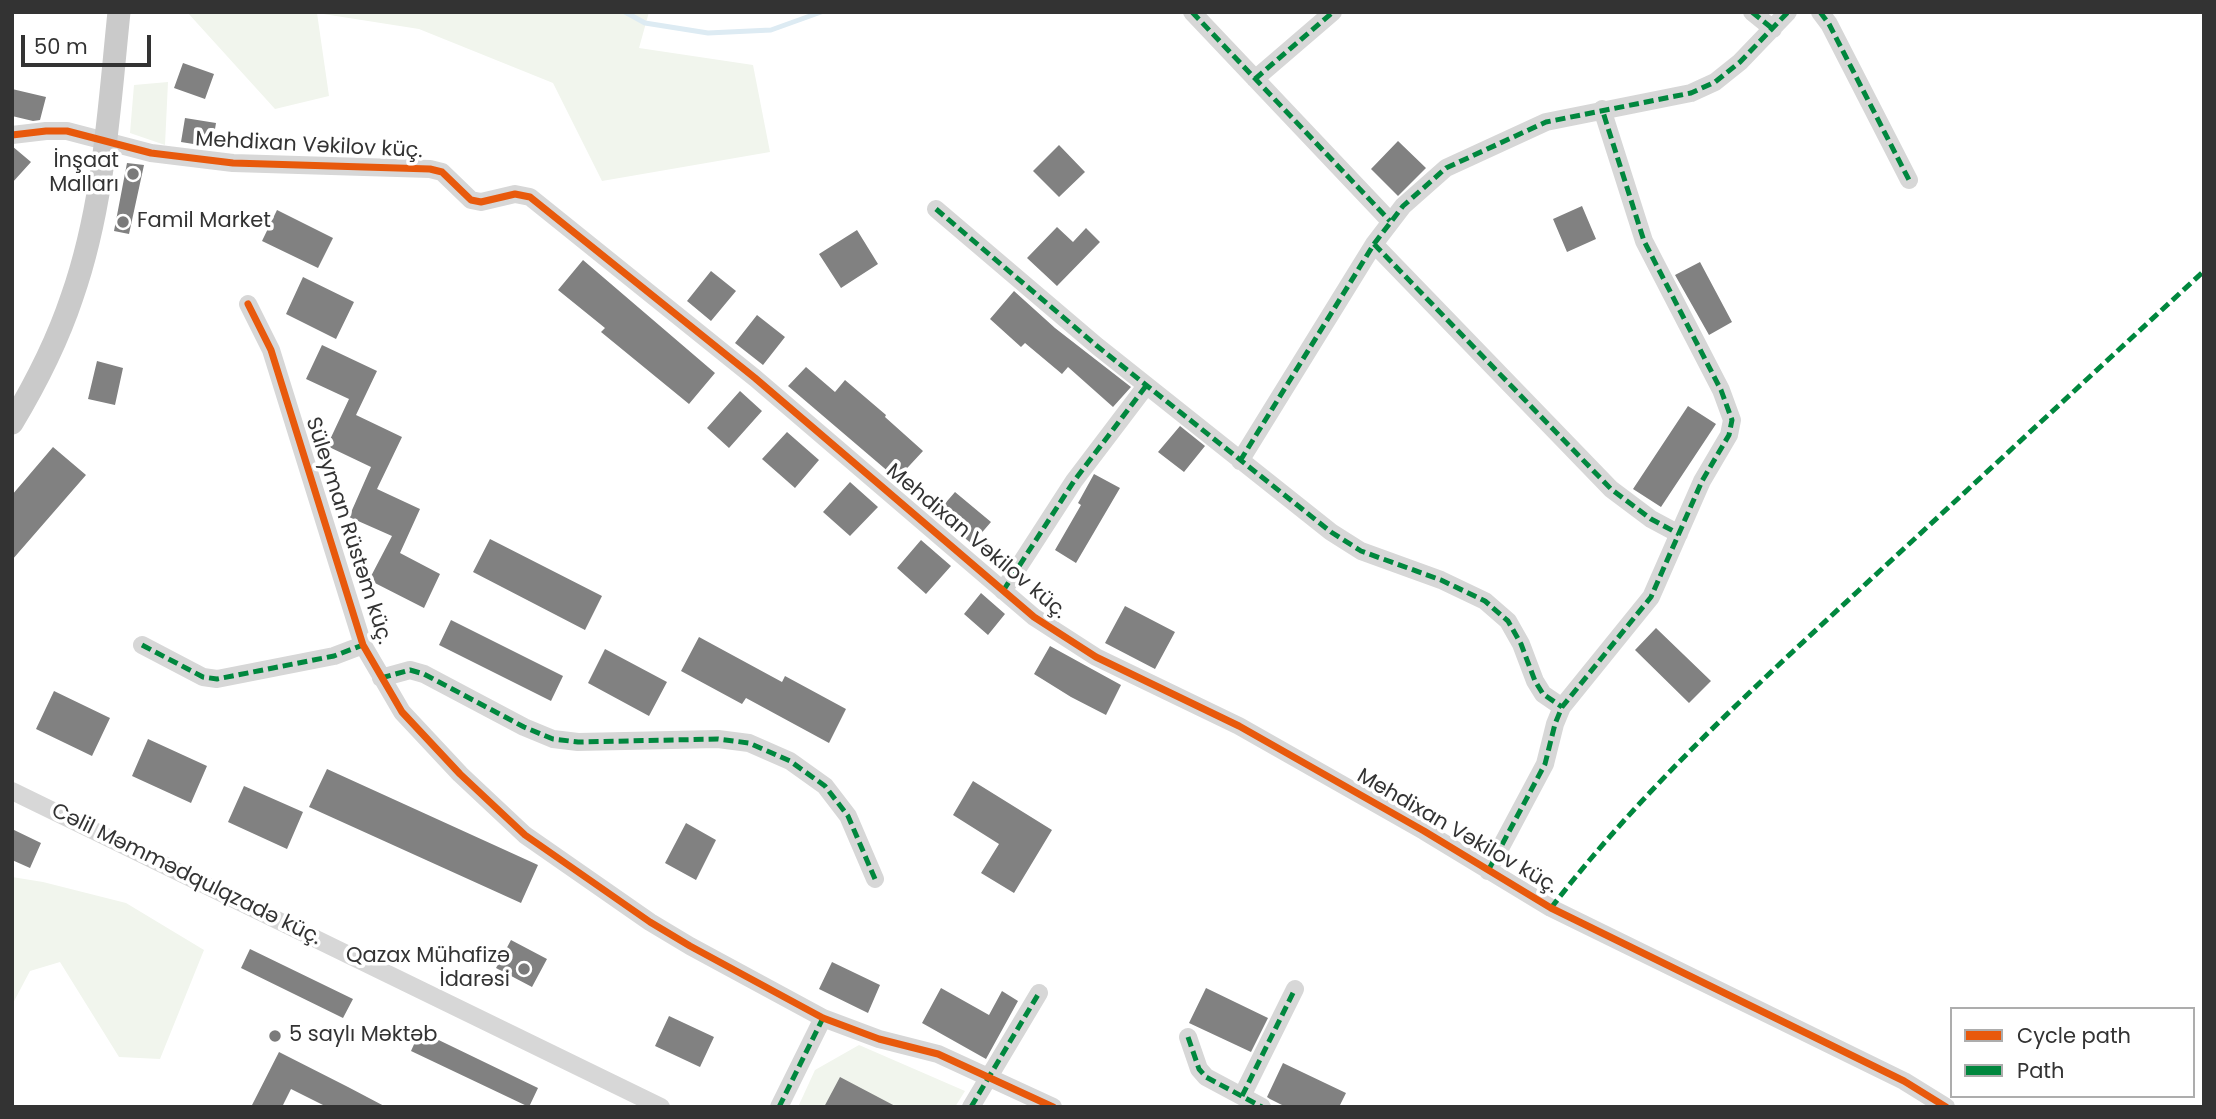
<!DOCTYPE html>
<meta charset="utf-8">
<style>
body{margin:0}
#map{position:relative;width:2216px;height:1119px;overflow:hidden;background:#fff;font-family:Poppins,sans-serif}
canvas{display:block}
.frame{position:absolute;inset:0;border:14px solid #333;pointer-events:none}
.legend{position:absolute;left:1950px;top:1007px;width:245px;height:91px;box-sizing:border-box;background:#fff;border:2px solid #adadad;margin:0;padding:9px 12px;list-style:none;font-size:21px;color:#333}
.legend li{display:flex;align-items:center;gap:14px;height:35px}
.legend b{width:35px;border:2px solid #adadad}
.scale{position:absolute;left:21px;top:35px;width:130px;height:32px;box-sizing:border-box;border:4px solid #333;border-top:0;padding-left:9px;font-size:21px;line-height:24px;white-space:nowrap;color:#333;-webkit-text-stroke:5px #fff;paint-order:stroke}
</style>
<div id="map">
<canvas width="2216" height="1119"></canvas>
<div class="frame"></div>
<ul class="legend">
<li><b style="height:9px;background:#e8590c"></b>Cycle path</li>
<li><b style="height:9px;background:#00873e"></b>Path</li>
</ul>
<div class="scale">50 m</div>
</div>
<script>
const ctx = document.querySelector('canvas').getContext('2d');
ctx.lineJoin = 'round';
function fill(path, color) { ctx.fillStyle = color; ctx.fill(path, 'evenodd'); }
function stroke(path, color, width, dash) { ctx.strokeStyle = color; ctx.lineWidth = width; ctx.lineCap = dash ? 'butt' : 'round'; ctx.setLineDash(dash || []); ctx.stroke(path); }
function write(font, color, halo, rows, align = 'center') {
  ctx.font = font + ' Poppins,sans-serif'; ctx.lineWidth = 7; ctx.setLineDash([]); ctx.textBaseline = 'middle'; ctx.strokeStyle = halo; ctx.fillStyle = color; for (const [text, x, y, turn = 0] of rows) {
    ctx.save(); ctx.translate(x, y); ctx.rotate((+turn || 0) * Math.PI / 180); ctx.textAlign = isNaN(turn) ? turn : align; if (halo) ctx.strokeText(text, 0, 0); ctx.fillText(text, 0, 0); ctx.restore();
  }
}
const green = new Path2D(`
 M187 12H649L639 48 753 65 770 152 602 181 553 83 419 29 317 13 329 96 275 109Z
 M168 82 165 145 130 133 134 85Z
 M12 877 43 882 126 903 204 950 160 1059 119 1057 60 962 30 971 12 1005Z
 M859 1045 965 1091 955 1107H798L815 1070Z`);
const stream = new Path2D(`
 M625 12 645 23 708 33 771 30 821 12`);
const building = new Path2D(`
 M183 63 214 74 205 99 174 88Z
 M12 89 46 97 40 120 33 121 12 116Z
 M185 118 216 123 212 147 181 142Z
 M1398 141 1426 168 1398 196 1371 169Z
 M1059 145 1085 172 1059 197 1033 171Z
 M12 146 31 162 12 183Z
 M127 163 144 165 129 234 114 231Z
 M1582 206 1596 239 1567 252 1553 219Z
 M277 210 333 238 318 268 262 241Z
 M1057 227 1073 242 1086 228 1100 242 1057 286 1027 258Z
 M857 230 878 264 841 288 819 254Z
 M583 260 715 373 689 404 601 332 605 328 558 290Z
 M1700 262 1732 322 1709 335 1675 275Z
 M711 271 736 291 711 321 687 301Z
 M303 277 354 302 336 339 286 314Z
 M1014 291 1055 328 1131 387 1113 407 1068 367 1062 374 1025 343 1021 347 990 319Z
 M757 315 785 337 763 365 735 343Z
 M322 345 377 371 356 415 402 437 377 489 420 509 400 553 440 574 424 608 369 580 392 536 349 517 371 467 327 446 349 399 306 379Z
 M97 361 123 368 115 405 88 399Z
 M806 367 835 392 845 380 886 415 885 417 923 451 897 479 788 386Z
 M740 391 762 411 729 448 707 428Z
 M1688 406 1716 424 1661 507 1633 489Z
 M1180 426 1205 446 1184 472 1158 452Z
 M787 432 819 460 795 488 762 459Z
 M53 447 86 475 12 560V495Z
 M1094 474 1120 488 1076 563 1055 550 1081 505 1078 503Z
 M850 482 878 507 850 536 823 512Z
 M955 492 991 522 972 544 936 514Z
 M490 539 602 596 585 630 473 572Z
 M921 540 951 566 926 594 897 568Z
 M981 593 1005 614 988 635 964 614Z
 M1125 606 1175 632 1155 669 1105 643Z
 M451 620 563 676 551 701 439 645Z
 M1656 628 1711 681 1689 703 1635 650Z
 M699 637 782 682 785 676 846 709 829 743 746 698 742 704 681 671Z
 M1050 646 1121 685 1106 715 1071 697 1034 674Z
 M605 649 667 682 649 716 588 683Z
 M54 691 110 718 92 756 36 729Z
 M148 739 207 766 191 803 132 776Z
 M327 769 538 865 521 903 309 807Z
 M973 781 1052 830 1014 893 981 873 999 844 953 815Z
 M244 786 303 812 287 849 228 822Z
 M686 823 716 840 696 880 665 863Z
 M12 829 41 843 30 868 12 860Z
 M511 940 547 959 532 987 496 968Z
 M250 949 353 999 343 1018 241 968Z
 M832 962 880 985 868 1013 819 989Z
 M941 988 989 1015 1002 991 1018 1001 986 1059 922 1023Z
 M1206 988 1268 1018 1251 1052 1189 1023Z
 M669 1016 714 1037 700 1067 655 1046Z
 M420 1031 538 1088 529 1107 411 1051Z
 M279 1052 348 1087 386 1107H327L291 1089 282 1107H251Z
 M1283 1063 1346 1093 1339 1107H1286L1270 1099 1267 1097Z
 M840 1077 897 1107H824Z`);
const minor = new Path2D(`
 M1192 12 1390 221
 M1752 12 1773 29
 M1820 12 1829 24 1909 180
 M1255 79 1333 12
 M12 135 46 131H67L151 153 233 163 430 169 442 172 471 200 481 202 515 194 530 197 755 378 1034 617 1096 657 1239 726 1424 831 1551 908 1904 1081 1946 1107
 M936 209 1097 346 1331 532 1361 551 1441 580 1485 601 1508 621 1521 644 1535 681 1543 694 1562 707
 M1374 244 1611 489 1651 519 1679 534
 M248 304 271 350 363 645 402 712 460 774 525 835 650 922 690 946 823 1018 879 1039 938 1054 1053 1107
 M1240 461 1374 244 1403 206 1446 168 1546 122 1691 93 1715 82 1740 62 1788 12
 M1003 591 1074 481 1146 386
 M142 645 203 677 217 679 334 656 363 645
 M381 678 410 670 424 674 524 727 553 739 578 742 718 739 749 743 790 761 825 786 848 816 875 879
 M12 791 661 1107
 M1488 871 1545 764 1555 724 1562 707 1651 597 1702 481 1729 435 1732 420 1721 390 1644 241 1602 109
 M1188 1037 1199 1069 1206 1077 1262 1107
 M1242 1096 1295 989
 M779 1107 823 1018
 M971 1107 1039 993`);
const major = new Path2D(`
 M12 423C36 383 57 342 72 297 104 206 109 108 119 12`);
const quiet = new Path2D(`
 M1192 12 1390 221
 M1752 12 1773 29
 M1820 12 1829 24 1909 180
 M1255 79 1333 12
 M936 209 1097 346 1331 532 1361 551 1441 580 1485 601 1508 621 1521 644 1535 681 1543 694 1562 707
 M1374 244 1611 489 1651 519 1679 534
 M1240 461 1374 244 1403 206 1446 168 1546 122 1691 93 1715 82 1740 62 1788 12
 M1003 591 1074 481 1146 386
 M142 645 203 677 217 679 334 656 363 645
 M381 678 410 670 424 674 524 727 553 739 578 742 718 739 749 743 790 761 825 786 848 816 875 879
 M1488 871 1545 764 1555 724 1562 707 1651 597 1702 481 1729 435 1732 420 1721 390 1644 241 1602 109
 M1551 908C1640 792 1750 691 1857 592 1973 485 2088 378 2204 271
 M1188 1037 1199 1069 1206 1077 1262 1107
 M1242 1096 1295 989
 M779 1107 823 1018
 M971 1107 1039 993`);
const cycleway = new Path2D(`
 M12 135 46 131H67L151 153 233 163 430 169 442 172 471 200 481 202 515 194 530 197 755 378 1034 617 1096 657 1239 726 1424 831 1551 908 1904 1081 1946 1107
 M248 304 271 350 363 645 402 712 460 774 525 835 650 922 690 946 823 1018 879 1039 938 1054 1053 1107`);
const markers = [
 [133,174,7,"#7a7a7a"],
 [123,222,7,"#7a7a7a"],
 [524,969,7,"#7a7a7a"],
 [275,1036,7,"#7a7a7a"]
];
const streetNames = [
 ["Mehdixan Vəkilov küç.",309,146,3],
 ["Süleyman Rüstəm küç.",348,531,72],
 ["Mehdixan Vəkilov küç.",976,542,40],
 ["Mehdixan Vəkilov küç.",1457,832,30],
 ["Cəlil Məmmədqulqzadə küç.",186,875,26]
];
const poiNames = [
 ["İnşaat",119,162],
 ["Malları",119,186],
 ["Famil Market",137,222,"left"],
 ["Qazax Mühafizə",510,957],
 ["İdarəsi",510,981],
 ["5 saylı Məktəb",289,1036,"left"]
];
fill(green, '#f1f5ed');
stroke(stream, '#ddebf3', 5);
fill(building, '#818181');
stroke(minor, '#d7d7d7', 18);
stroke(major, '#cacaca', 23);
stroke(quiet, '#00873e', 5, [10, 5]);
stroke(cycleway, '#e8590c', 7);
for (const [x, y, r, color] of markers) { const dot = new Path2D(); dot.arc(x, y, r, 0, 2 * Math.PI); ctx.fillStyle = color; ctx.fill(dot); stroke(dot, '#fff', 2.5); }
write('21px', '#333', '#fff', streetNames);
write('21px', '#333', '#fff', poiNames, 'right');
</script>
